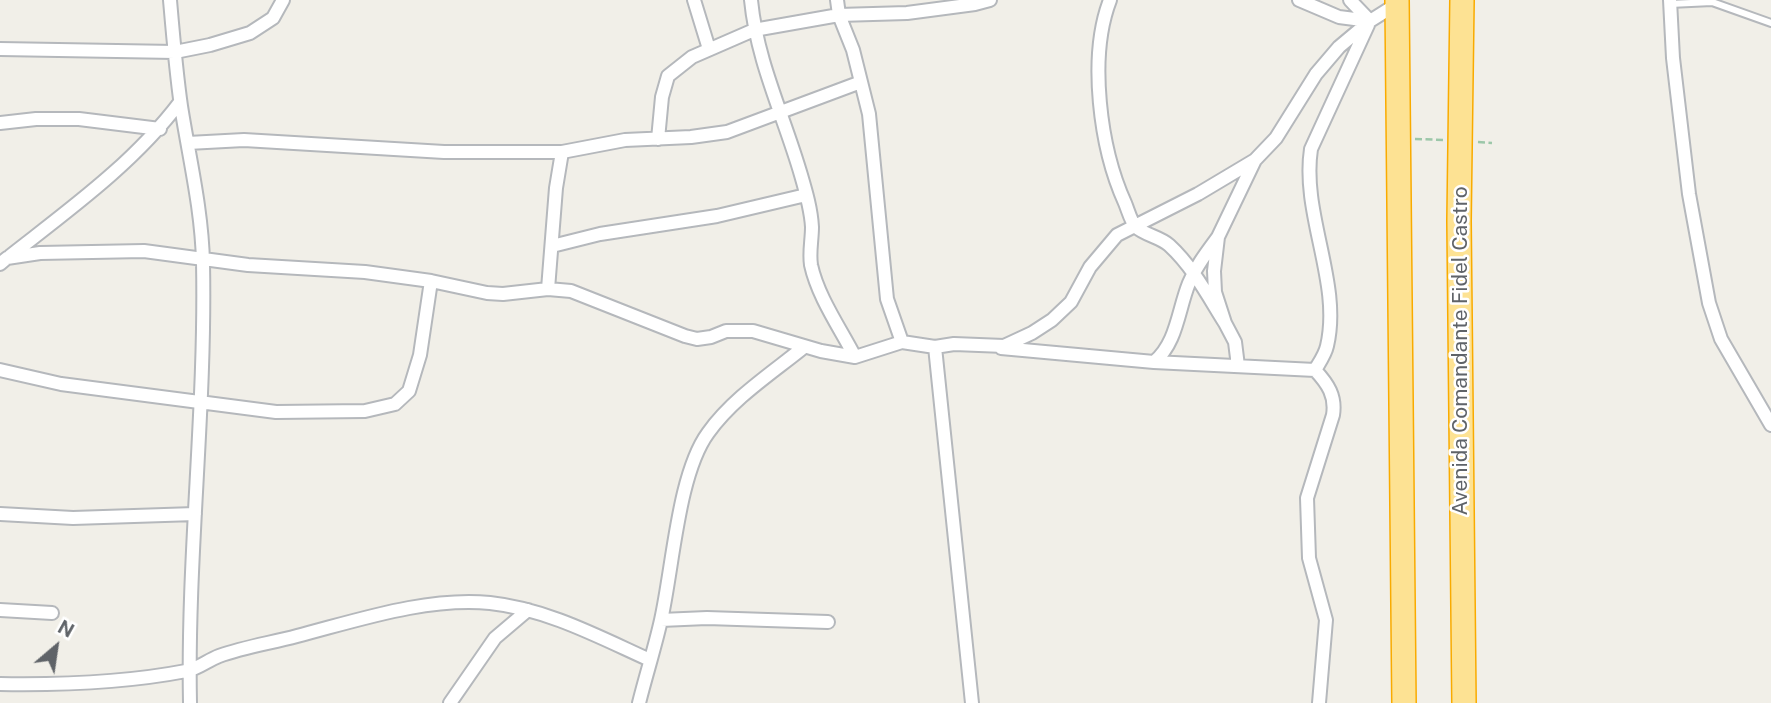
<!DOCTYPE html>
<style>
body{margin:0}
#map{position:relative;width:1771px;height:703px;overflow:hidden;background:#f1efe8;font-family:"Public Sans",sans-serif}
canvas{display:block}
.north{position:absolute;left:21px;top:612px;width:70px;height:70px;-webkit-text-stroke:5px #fff;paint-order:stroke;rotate:29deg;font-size:19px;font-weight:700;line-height:28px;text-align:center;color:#5f6368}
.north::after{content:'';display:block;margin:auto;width:24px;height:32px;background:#5f6368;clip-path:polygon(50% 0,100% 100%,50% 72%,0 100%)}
</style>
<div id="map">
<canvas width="1771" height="703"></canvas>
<div class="north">N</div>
</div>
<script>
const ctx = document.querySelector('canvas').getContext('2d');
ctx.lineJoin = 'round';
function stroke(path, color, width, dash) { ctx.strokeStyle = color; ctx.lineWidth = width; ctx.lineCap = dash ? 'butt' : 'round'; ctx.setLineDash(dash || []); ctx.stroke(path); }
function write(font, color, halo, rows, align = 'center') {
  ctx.font = font + ' "Public Sans",sans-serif'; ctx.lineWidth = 5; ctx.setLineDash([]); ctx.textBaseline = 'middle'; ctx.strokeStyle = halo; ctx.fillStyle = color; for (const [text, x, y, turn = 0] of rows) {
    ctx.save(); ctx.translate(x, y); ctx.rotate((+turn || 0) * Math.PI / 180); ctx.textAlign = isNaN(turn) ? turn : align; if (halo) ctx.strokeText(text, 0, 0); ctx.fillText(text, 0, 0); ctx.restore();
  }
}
const path = new Path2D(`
 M1415 139 1444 140
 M1478 142 1492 143`);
const lane = new Path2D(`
 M1670 4 1712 2 1771 23`);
const street = new Path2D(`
 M170 0C173 35 176 71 181 106 189 157 202 210 203 263 206 410 187 556 190 703
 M694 0 709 49
 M751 0C757 62 784 116 801 175 806 192 811 209 812 227 812 240 809 252 811 265 818 297 840 328 855 357
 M837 0 839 15 853 50 869 114 887 299 902 342
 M1110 0C1088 57 1100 148 1125 203 1128 210 1131 222 1136 227 1145 235 1160 237 1169 245 1193 267 1208 296 1225 323
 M1299 0 1339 17 1370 21
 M1350 0 1370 21
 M1670 0 1673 58 1689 194 1709 303 1721 339 1771 425
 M0 49 175 52 210 45 250 33 273 18 283 0
 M0 123 36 119H79L160 129
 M658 139 662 97 668 76 692 57 754 30 839 15 907 13 975 4 990 0
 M188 143 244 140 444 152H562L625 140 691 137 727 132 861 82
 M552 246 600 234 717 216 806 195
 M10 256C70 209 134 163 180 102
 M0 264 7 258 40 253 144 251 248 265 365 272 431 281 487 293 503 294 548 289 571 291 685 336 697 339 711 337 726 331H753L821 351 855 357 902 342 935 347 954 344 1004 346 1032 333 1052 320 1071 302 1090 267 1117 235 1198 194 1255 160 1276 138 1316 74 1339 47 1370 21 1397 4
 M548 289 556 188 562 152
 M935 347 972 703
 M1001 348 1154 362C1177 343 1178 310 1189 283 1196 266 1207 252 1218 237
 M1154 362 1315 370C1328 384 1336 396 1333 415L1307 498 1309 558 1326 620 1319 703
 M1238 366 1235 342 1225 323 1215 292 1214 271 1218 237 1255 160
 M0 370 61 384 276 412 365 411 395 404 409 391 420 355 431 281
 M1315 370C1319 363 1325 355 1327 346 1342 283 1301 214 1311 149L1368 25
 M0 514 73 518 195 514
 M0 610 52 613
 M661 620 707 618 828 622
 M0 684C62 685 124 683 186 671 198 669 208 660 219 656 244 647 271 643 297 636 359 620 426 597 490 603 547 609 599 637 650 660
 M450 703 495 638 528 610
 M639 703C646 675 655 647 661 620 673 567 678 474 708 433 733 398 772 373 804 347`);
const highway = new Path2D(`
 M1397 0 1404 703
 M1462 0 1459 221 1464 703`);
const streetNames = [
 ["Avenida Comandante Fidel Castro",1461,351,-90]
];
stroke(lane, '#b5b8bc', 10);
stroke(street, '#b5b8bc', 16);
stroke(highway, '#f9ab00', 26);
stroke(path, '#9cc7a9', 2.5, [7, 3.5]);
stroke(lane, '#fff', 6);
stroke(street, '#fff', 12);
stroke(highway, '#fde293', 23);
write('21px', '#5f6368', '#fff', streetNames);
</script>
